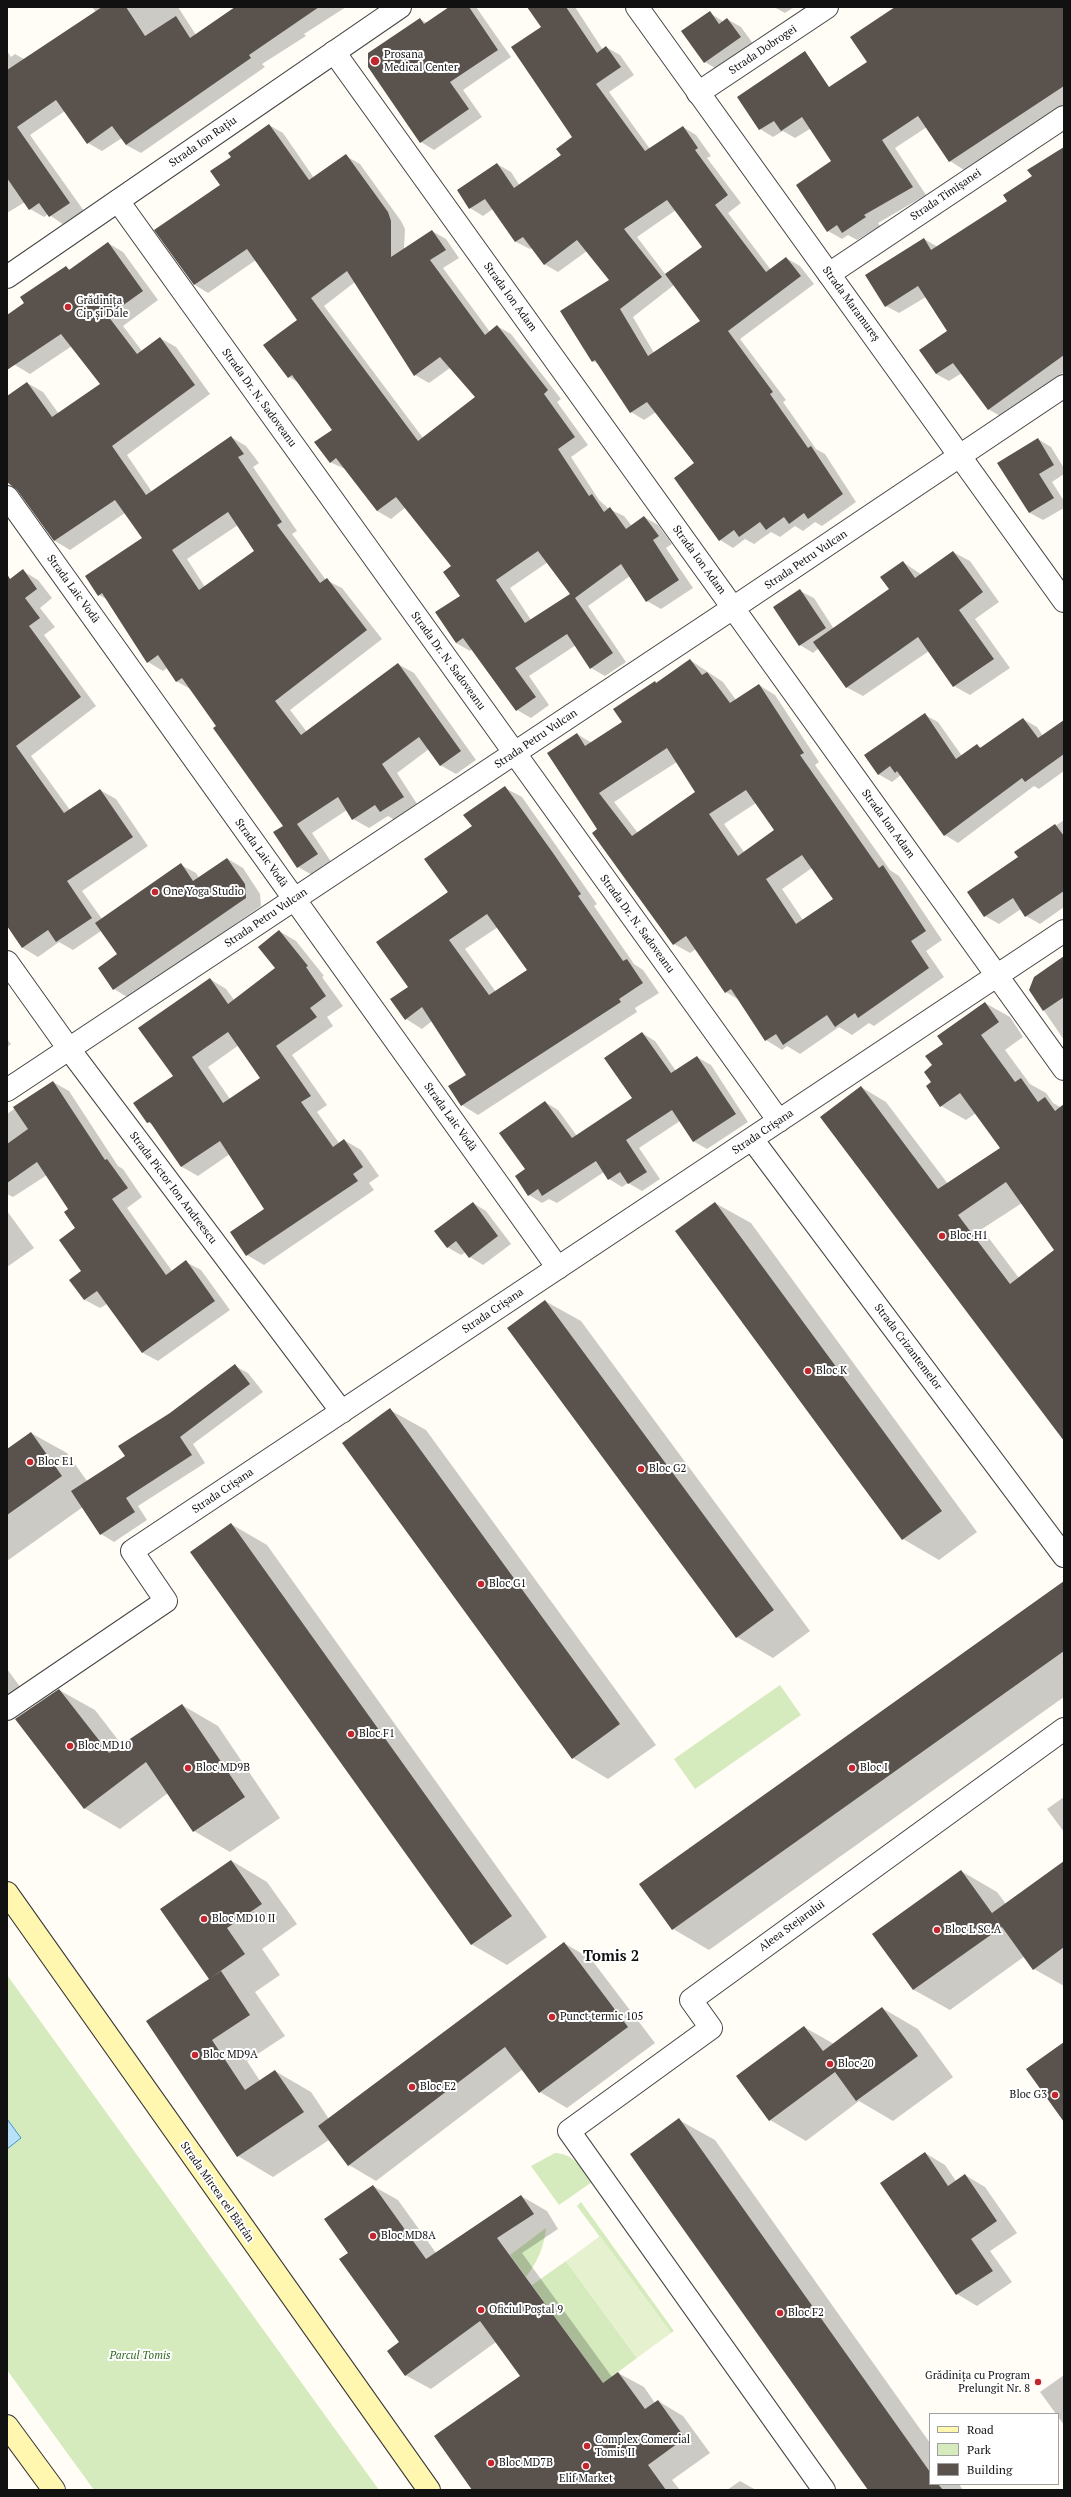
<!DOCTYPE html>
<meta charset="utf-8">
<style>
body{margin:0}
#map{position:relative;width:1071px;height:2497px;overflow:hidden;background:#fffdf5;font-family:"PT Serif",serif}
canvas{display:block}
.frame{position:absolute;inset:0;border:8px solid #111;pointer-events:none}
.legend{position:absolute;left:929px;top:2413px;width:130px;height:72px;box-sizing:border-box;background:#fff;border:1px solid #a0a0a0;margin:0;padding:5px 7px;list-style:none;font-size:12px;color:#111}
.legend li{display:flex;align-items:center;gap:8px;height:20px}
.legend b{width:20px;border:1px solid #a0a0a0}
</style>
<div id="map">
<canvas width="1071" height="2497"></canvas>
<div class="frame"></div>
<ul class="legend">
<li><b style="height:5px;background:#fff6b0"></b>Road</li>
<li><b style="height:11px;background:#d5ebbd"></b>Park</li>
<li><b style="height:11px;background:#5a524d"></b>Building</li>
</ul>
</div>
<script>
const ctx = document.querySelector('canvas').getContext('2d');
ctx.lineJoin = 'round';
function fill(path, color) { ctx.fillStyle = color; ctx.fill(path, 'evenodd'); }
function stroke(path, color, width, dash) { ctx.strokeStyle = color; ctx.lineWidth = width; ctx.lineCap = dash ? 'butt' : 'round'; ctx.setLineDash(dash || []); ctx.stroke(path); }
function write(font, color, halo, rows, align = 'center') {
  ctx.font = font + ' "PT Serif",serif'; ctx.lineWidth = 4; ctx.setLineDash([]); ctx.textBaseline = 'middle'; ctx.strokeStyle = halo; ctx.fillStyle = color; for (const [text, x, y, turn = 0] of rows) {
    ctx.save(); ctx.translate(x, y); ctx.rotate((+turn || 0) * Math.PI / 180); ctx.textAlign = isNaN(turn) ? turn : align; if (halo) ctx.strokeText(text, 0, 0); ctx.fillText(text, 0, 0); ctx.restore();
  }
}
const green = new Path2D(`
 M780 1685 801 1715 695 1789 674 1759Z
 M7 1975 379 2490H94L7 2370Z
 M555 2153C575 2154 581 2168 592 2182L559 2205 531 2166Z
 M581 2202 674 2331 671 2333 577 2206Z
 M546 2228C544 2247 538 2261 526 2277L510 2255Z
 M566 2261 637 2358 603 2383 532 2285Z`);
const pitch = new Path2D(`
 M600 2236 671 2333 637 2358 566 2261Z`);
const water = new Path2D(`
 M7 2119 21 2138 7 2149Z`);
const shadow = new Path2D(`
 M92 7H178L196 35 237 7H346L304 34 306 36 262 64 265 67 141 153 126 145 122 138 102 151 88 143 65 111 30 135 84 211 64 225 48 214 44 217 30 209 25 202 7 213V51L11 57 15 54 24 59 96 12Z
 M451 7H476L511 57 463 90 482 117 434 150 421 142 420 19 427 23Z
 M528 7H575L603 50 606 47 620 55 634 75 609 92 650 149 683 127 696 135 711 156 707 158 741 203 728 213 771 270 786 258 800 266 814 284 740 339 786 400 783 402 816 449 825 454 856 502 822 526 815 522 803 531 795 526 780 537 771 532 754 544 745 539 733 548 720 540 696 463 656 412 644 420 631 412 600 365 593 361 611 281 587 251 558 272 544 264 532 248 530 249 516 242 493 209 483 216 470 208 497 164 511 172 520 186 562 156 574 137 542 27ZM676 210 703 247 666 275 637 237ZM674 285 702 321 654 353 633 317Z
 M774 7H794L785 13Z
 M897 7H1064V104L964 170 950 161 927 127 895 148 926 195 878 223 880 226 857 240 848 235 842 239 828 231 833 161 868 63Z
 M710 13 724 22 727 19 741 27 754 45 718 70 705 62Z
 M769 77 813 127 795 138 783 131 773 137 760 129 738 97Z
 M269 125 283 133 314 178 346 156 360 164 401 221 405 229 404 249 432 231 446 239 459 258 443 268 490 332 497 326 511 334 561 399 557 402 588 445 571 457 599 500 609 509 624 516 632 526 644 517 658 525 672 544 666 548 693 588 661 609 647 601 630 576 588 606 626 662 605 676 591 668 576 645 529 676 549 705 531 718 517 710 472 649 470 651 456 643 461 596 452 566 406 507 391 519 377 511 345 469 330 462 333 430 299 383 289 377 299 320 256 260 208 293 195 285 221 185 232 157ZM355 282 415 375 429 383 450 368 477 397 423 438 324 306ZM548 562 571 594 531 620 510 588Z
 M1064 147V372L1002 417 988 409 962 373 949 381 936 374 948 331 926 297 899 313 886 306 924 239 938 247 1008 201 1033 176 1029 170Z
 M108 243 123 252 158 300 123 326 142 351 160 338 176 347 210 394 127 455 152 492 231 437 246 446 259 463 253 467 297 531 292 534 326 580 342 588 382 639 290 710 307 732 398 664 414 673 476 760 456 774 440 765 429 749 397 773 419 807 396 821 388 816 369 828 353 819 347 810 312 833 332 863 314 876 298 867 284 826 192 690 176 681 167 668 163 671 148 662 108 600 99 595 86 576 143 538 125 513 70 550 55 541 18 489 7 481V397L27 383 43 392 59 414 101 384 72 346 30 374 15 365 7 353V316L26 303 66 267 71 270ZM238 525 256 551 205 587 187 559Z
 M1038 439 1051 447 1064 468V474L1052 482 1064 501V508L1043 520 1030 513 999 463Z
 M953 552 970 561 999 602 975 619 1010 668 970 695 954 686 929 651 863 696 846 687 819 648 813 653 800 645V591L814 598 834 629 890 589 903 562 922 575Z
 M23 571 38 580 52 598 40 608 55 627 44 635 96 706 31 756 70 810 100 790 116 799 148 846 82 891 102 919 181 865 196 873 199 878 228 859 243 868 260 894 261 906 129 998 114 989 119 955 101 931 73 950 59 942 38 957 23 948 7 925V578L10 581Z
 M690 660 723 682 736 700 759 685 775 695 819 762 815 765 890 870 899 876 942 940 926 951 944 977 874 1026 869 1023 852 1035 839 1027 800 1054 787 1046 782 1050 766 1040 739 1000 726 992 696 949 690 953 674 944 598 829 577 734 592 743 624 722 657 684ZM677 762 696 792 638 833 614 802ZM756 803 776 830 744 852 724 824ZM812 868 834 899 803 920 782 889Z
 M925 715 938 722 962 756 977 745 982 748 1023 719 1037 727 1043 736 1064 721V771L1039 789 1034 786 958 843 945 835 901 775 892 782 878 774Z
 M505 788 522 797 597 904 594 906 634 964 643 970 659 993 635 1008 637 1012 478 1115 462 1105 467 1075 432 1021 422 1029 406 1019 409 987 474 826ZM498 927 528 970 496 992 465 949Z
 M1064 820V907L1040 924 1026 916 1021 909 999 924 985 916 968 892 1019 858 1016 853Z
 M279 931 296 941 324 976 322 977 343 1006 327 1017 333 1026 292 1055 327 1105 317 1112 339 1143 344 1140 361 1150 379 1176 369 1183 374 1190 264 1265 247 1255 231 1232 266 1209 230 1154 198 1176 182 1167 153 1125 148 1122 174 1076 210 979 226 989 235 1001 276 968ZM239 1045 262 1078 230 1099 208 1067Z
 M1064 957V1040L1030 990Z
 M985 1003 1010 1017 1023 1037 1005 1050 1030 1084 1046 1093 1053 1103 1064 1109V1439L861 1087 886 1102 948 1184 1001 1148 976 1113 966 1120 941 1106 933 1082 934 1066 944 1044ZM1022 1203 1056 1251 1019 1278 982 1229Z
 M642 1033 655 1041 676 1071 697 1057 711 1065 748 1122 707 1149 693 1141 680 1121 639 1148 660 1179 642 1191 628 1183 622 1187 609 1179 604 1172 557 1203 549 1199 542 1203 529 1195 526 1169 545 1102 558 1110 577 1136 634 1099Z
 M7 1039 11 1044 7 1047Z
 M53 1082 69 1091 118 1166 123 1169 142 1197 127 1208 172 1271 186 1262 201 1270 230 1310 158 1361 143 1353 107 1304 100 1308 85 1300 71 1280 83 1271 77 1228 70 1209 47 1175 13 1197 7 1194V1114Z
 M473 1203 486 1211 511 1244 483 1265 470 1257 466 1252 461 1255 447 1247Z
 M715 1203 751 1223 977 1532 939 1560 903 1539Z
 M7 1211 34 1248 7 1267Z
 M545 1301 581 1321 810 1631 773 1658 737 1637Z
 M235 1366 248 1373 263 1392 193 1444 205 1463 138 1506 147 1520 114 1542 101 1534 83 1507 7 1561V1450L31 1433 67 1453 87 1481 126 1456 170 1413Z
 M390 1410 426 1430 656 1745 608 1779 573 1758Z
 M231 1524 267 1545 547 1937 507 1965 471 1944Z
 M1064 1592V1697L709 1950 673 1929 641 1884Z
 M7 1669 32 1703 7 1721Z
 M59 1690 95 1710 122 1745 182 1705 218 1726 280 1818 230 1852 194 1831 168 1793 120 1829 84 1808Z
 M1064 1797V1832L1047 1809Z
 M232 1861 267 1882 297 1924 262 1949 280 1975 255 1992 285 2036 247 2061 260 2081 275 2071 311 2092 329 2119 564 1943 591 1959 655 2043 567 2108 540 2092 523 2069 376 2181 349 2165 329 2140 273 2177 238 2156 147 2021 210 1979 162 1910Z
 M1064 1862V1986L1034 1969 1025 1956 950 2010 914 1990 874 1934 961 1871 997 1892 1006 1904Z
 M882 2008 918 2029 953 2077 893 2121 859 2101 806 2141 770 2120 804 2027 834 2044Z
 M679 2120 715 2140 930 2443V2484H959L963 2490H870Z
 M925 2153 945 2165 956 2181 965 2175 985 2187 1017 2233 990 2251 1012 2282 977 2306 957 2294 881 2184Z
 M373 2186 398 2200 436 2253 521 2196 547 2211 558 2229 522 2253 612 2377 618 2373 644 2387 655 2403 658 2401 683 2416 710 2453 672 2480 680 2490H473L521 2377 496 2342 431 2389 405 2375 400 2342 350 2253Z
 M1064 2375V2425L1040 2392Z
 M740 2481 756 2490H727Z`);
const building = new Path2D(`
 M102 7H126L145 36 176 16 190 38 235 7H319L249 55 251 58 126 145 112 126 87 144 56 100 17 127 70 203 49 217 39 203 29 210 7 178V70Z
 M449 7H469L498 50 450 82 469 109 420 143 368 67V53L420 18 424 24Z
 M527 7H566L597 53 606 46 621 67 596 84 645 151 683 126 698 148 695 150 728 195 715 205 766 272 786 257 801 276 728 331 773 392 770 394 808 448 811 446 843 494 808 519 804 513 789 524 784 517 766 530 760 522 739 537 734 530 719 541 674 478 694 463 647 402 630 413 595 360 592 362 560 311 609 280 577 240 544 265 523 237 515 242 485 199 469 209 457 190 497 163 514 188 561 155 556 149 572 137 511 47 541 27ZM667 200 702 247 665 274 700 321 648 356 620 309 662 277 624 229Z
 M895 7H1064V86L949 162 918 116 882 140 913 187 864 215 866 217 842 233 837 225 827 232 796 185 831 161 802 117 781 131 774 121 759 130 737 97 805 51 829 87 867 62 850 37Z
 M710 11 719 24 727 18 741 37 704 63 681 31Z
 M269 124 309 180 346 154 388 212 391 221V257L432 230 446 250 430 260 485 335 497 325 548 390 544 394 575 437 558 449 589 496 592 494 604 512 610 507 626 529 644 516 659 536 653 540 679 580 646 602 621 564 575 598 613 653 590 669 567 634 515 668 536 697 516 711 463 638 456 643 435 612 460 596 443 572 451 566 396 497 377 511 336 458 330 463 314 442 332 430 292 375 288 378 263 345 297 320 247 249 194 285 154 230 220 185 210 171 231 157 228 153ZM347 271 414 376 440 357 475 397 418 441 311 298ZM538 551 570 594 525 623 496 580Z
 M1064 147V355L988 410 953 363 936 374 919 350 947 331 918 286 885 307 865 275 924 238 931 250 1007 201 1003 195 1032 176 1027 170Z
 M108 242 143 291 108 316 137 354 160 337 195 385 112 446 146 495 231 436 244 454 238 457 282 522 277 525 320 583 327 578 367 630 275 701 301 735 398 663 461 751 440 766 419 737 382 764 404 797 380 812 375 805 352 820 338 797 297 824 318 854 297 868 273 832 283 826 213 728 216 726 182 678 176 682 158 655 147 663 102 593 98 596 85 576 142 538 115 500 54 541 17 490 7 482V396L27 382 52 417 100 384 61 334 7 370V315L24 303 20 297 66 266 69 270ZM228 512 254 551 199 590 172 550Z
 M1038 438 1054 465 1039 474 1054 498 1029 513 997 463Z
 M953 551 983 592 959 610 994 659 953 687 918 637 846 688 813 642 889 589 880 577 903 561 915 578Z
 M23 569 37 589 25 598 40 618 29 626 81 697 16 746 64 813 100 789 133 837 67 881 92 918 56 942 48 930 22 948 7 926V574L10 579Z
 M800 589 826 628 799 646 773 607Z
 M690 659 702 675 707 672 730 703 759 684 804 753 800 755 879 868 883 865 926 931 911 941 929 968 858 1018 855 1013 835 1027 827 1015 783 1045 776 1034 765 1041 731 989 725 993 686 936 673 945 592 833 597 829 547 753 577 733 585 746 622 722 613 709 655 681 656 683ZM667 748 695 792 632 836 599 793ZM746 790 774 830 738 856 709 814ZM802 855 833 899 796 924 766 879Z
 M925 713 956 759 977 744 980 748 1023 718 1038 738 1064 720V754L1025 782 1022 778 944 836 897 771 895 773 890 766 878 775 864 755Z
 M505 786 553 853 581 894 578 896 623 961 627 959 643 983 619 999 621 1002 461 1106 448 1086 466 1075 422 1007 405 1020 390 999 408 987 376 942 448 892 424 859 472 826 463 815ZM487 914 527 970 489 995 449 940Z
 M1055 824 1064 836V891L1025 917 1013 898 984 917 967 892 1018 857 1014 852Z
 M227 858 245 884 246 898 113 990 98 968 117 954 95 923 181 863 193 881Z
 M279 930 308 966 306 967 326 996 310 1008 317 1017 276 1046 311 1096 301 1102 333 1147 344 1139 363 1167 353 1174 358 1181 246 1256 230 1232 264 1209 220 1141 181 1167 150 1122 147 1123 133 1103 173 1076 138 1028 210 978 228 1004 275 968 258 947ZM228 1032 260 1078 223 1103 192 1057Z
 M1064 956V997L1043 1011 1029 990 1034 977Z
 M985 1002 999 1022 981 1035 1015 1082 1021 1078 1038 1102 1045 1097 1055 1111 1064 1104V1441L820 1117 861 1086 938 1189 1000 1148 960 1093 940 1107 926 1086 931 1082 924 1072 932 1065 925 1056 943 1044 937 1036ZM1006 1182 1054 1250 1010 1284 958 1215Z
 M642 1032 671 1073 697 1056 736 1114 693 1142 672 1110 626 1140 647 1172 628 1184 620 1172 608 1180 596 1161 542 1196 538 1189 528 1196 515 1176 525 1169 499 1133 545 1101 572 1138 632 1098 604 1058Z
 M53 1081 105 1160 107 1159 128 1188 112 1199 166 1275 186 1260 215 1301 142 1353 97 1291 84 1300 69 1280 81 1271 59 1240 75 1228 64 1212 68 1209 37 1162 7 1183V1144L28 1129 13 1107Z
 M473 1202 498 1236 469 1258 456 1241 447 1248 434 1231Z
 M715 1202 942 1511 902 1540 675 1231Z
 M545 1300 774 1610 736 1638 507 1328Z
 M235 1364 250 1384 180 1437 192 1455 126 1498 135 1512 100 1535 71 1491 125 1456 118 1446 170 1413Z
 M390 1408 620 1724 572 1759 342 1443Z
 M31 1432 62 1476 7 1515V1449Z
 M231 1523 512 1916 471 1945 190 1552Z
 M1064 1581V1651L672 1930 639 1884Z
 M59 1689 109 1753 182 1704 245 1797 193 1832 146 1762 84 1809 15 1719Z
 M231 1860 262 1904 227 1928 245 1954 209 1979 160 1909Z
 M1064 1861V1947L1033 1970 992 1913Z
 M961 1870 1002 1927 913 1990 872 1934Z
 M564 1942 628 2027 539 2093 505 2047 348 2166 318 2126Z
 M221 1971 250 2015 212 2040 245 2090 275 2070 304 2112 237 2157 146 2021Z
 M882 2007 918 2056 856 2101 835 2072 769 2121 736 2076 804 2026 823 2051Z
 M1064 2042V2122L1026 2069Z
 M679 2118 930 2472V2484H938L943 2490H868L630 2154Z
 M925 2152 948 2186 965 2174 997 2221 971 2239 993 2271 956 2295 880 2183Z
 M373 2185 426 2259 521 2195 534 2214 497 2238 603 2383 618 2372 645 2409 658 2400 685 2438 648 2465 666 2490H472L434 2436 520 2376 480 2321 405 2376 387 2351 399 2342 339 2259 348 2253 324 2219Z`);
const minor = new Path2D(`
 M334 52 1064 1069
 M698 93 827 7
 M118 201 779 1121
 M829 274 1064 117
 M7 497 558 1268
 M7 962 69 1049 342 1412
 M7 1090 733 608 1064 386
 M752 1139 1064 1556
 M7 1709 166 1601 132 1551 1064 931
 M824 2490 569 2131 711 2028 691 2000 1064 1729`);
const tertiary = new Path2D(`
 M637 7 1064 601
 M7 277 400 7`);
const secondary = new Path2D(`
 M7 1893 429 2490
 M7 2426 54 2490`);
const markers = [
 [375,61,5,"#c4262e"],
 [68,307,4,"#c4262e"],
 [155,892,4,"#c4262e"],
 [942,1236,4,"#c4262e"],
 [808,1371,4,"#c4262e"],
 [30,1462,4,"#c4262e"],
 [641,1469,4,"#c4262e"],
 [481,1584,4,"#c4262e"],
 [351,1734,4,"#c4262e"],
 [70,1746,4,"#c4262e"],
 [188,1768,4,"#c4262e"],
 [852,1768,4,"#c4262e"],
 [204,1919,4,"#c4262e"],
 [937,1930,4,"#c4262e"],
 [552,2017,4,"#c4262e"],
 [195,2055,4,"#c4262e"],
 [830,2064,4,"#c4262e"],
 [412,2087,4,"#c4262e"],
 [1055,2095,4,"#c4262e"],
 [373,2236,4,"#c4262e"],
 [481,2310,4,"#c4262e"],
 [780,2313,4,"#c4262e"],
 [1038,2382,4,"#c4262e"],
 [587,2446,4,"#c4262e"],
 [491,2463,4,"#c4262e"],
 [586,2466,4,"#c4262e"]
];
const streetNames = [
 ["Strada Dobrogei",763,50,-34],
 ["Strada Ion Rațiu",203,142,-35],
 ["Strada Timișanei",946,195,-34],
 ["Strada Ion Adam",510,297,54],
 ["Strada Maramureș",851,304,54],
 ["Strada Dr. N. Sadoveanu",259,398,54],
 ["Strada Ion Adam",699,560,54],
 ["Strada Petru Vulcan",806,560,-34],
 ["Strada Laic Vodă",73,589,54],
 ["Strada Dr. N. Sadoveanu",448,661,54],
 ["Strada Petru Vulcan",536,739,-34],
 ["Strada Ion Adam",888,824,54],
 ["Strada Laic Vodă",261,853,54],
 ["Strada Petru Vulcan",266,918,-34],
 ["Strada Dr. N. Sadoveanu",637,924,54],
 ["Strada Laic Vodă",450,1117,54],
 ["Strada Crișana",763,1132,-34],
 ["Strada Pictor Ion Andreescu",173,1188,53],
 ["Strada Crișana",493,1311,-34],
 ["Strada Crizantemelor",908,1347,53],
 ["Strada Crișana",223,1491,-34],
 ["Aleea Stejarului",792,1926,-36],
 ["Strada Mircea cel Bătrân",217,2192,55]
];
const poiNames = [
 ["Prosana",384,55],
 ["Medical Center",384,68],
 ["Grădinița",76,301],
 ["Cip și Dale",76,314],
 ["One Yoga Studio",163,892],
 ["Bloc H1",950,1236],
 ["Bloc K",816,1371],
 ["Bloc E1",38,1462],
 ["Bloc G2",649,1469],
 ["Bloc G1",489,1584],
 ["Bloc F1",359,1734],
 ["Bloc MD10",78,1746],
 ["Bloc MD9B",196,1768],
 ["Bloc I",860,1768],
 ["Bloc MD10 II",212,1919],
 ["Bloc L SC.A",945,1930],
 ["Punct termic 105",560,2017],
 ["Bloc MD9A",203,2055],
 ["Bloc 20",838,2064],
 ["Bloc E2",420,2087],
 ["Bloc G3",1047,2095,"right"],
 ["Bloc MD8A",381,2236],
 ["Oficiul Poștal 9",489,2310],
 ["Bloc F2",788,2313],
 ["Grădinița cu Program",1030,2376,"right"],
 ["Prelungit Nr. 8",1030,2389,"right"],
 ["Complex Comercial",595,2440],
 ["Tomis II",595,2453],
 ["Bloc MD7B",499,2463],
 ["Elif Market",586,2479,"center"]
];
const parkNames = [
 ["Parcul Tomis",140,2356]
];
const districtNames = [
 ["Tomis 2",611,1957]
];
fill(green, '#d5ebbd');
fill(pitch, '#e6f2cf');
fill(water, '#b9e0f7');
stroke(water, '#3f96cf', 1);
fill(shadow, '#0003');
fill(building, '#5a524d');
stroke(minor, '#444', 24);
stroke(tertiary, '#444', 24);
stroke(secondary, '#333', 24);
stroke(minor, '#fff', 22);
stroke(tertiary, '#fff', 22);
stroke(secondary, '#fff6b0', 22);
for (const [x, y, r, color] of markers) { const dot = new Path2D(); dot.arc(x, y, r, 0, 2 * Math.PI); ctx.fillStyle = color; ctx.fill(dot); stroke(dot, '#fff', 1.5); }
write('11px', '#111', '#fff', streetNames);
write('11px', '#111', '#fff', poiNames, 'left');
write('italic 11px', '#2f6b1f', '#fff', parkNames);
write('bold 15px', '#111', '#fff', districtNames);
</script>
